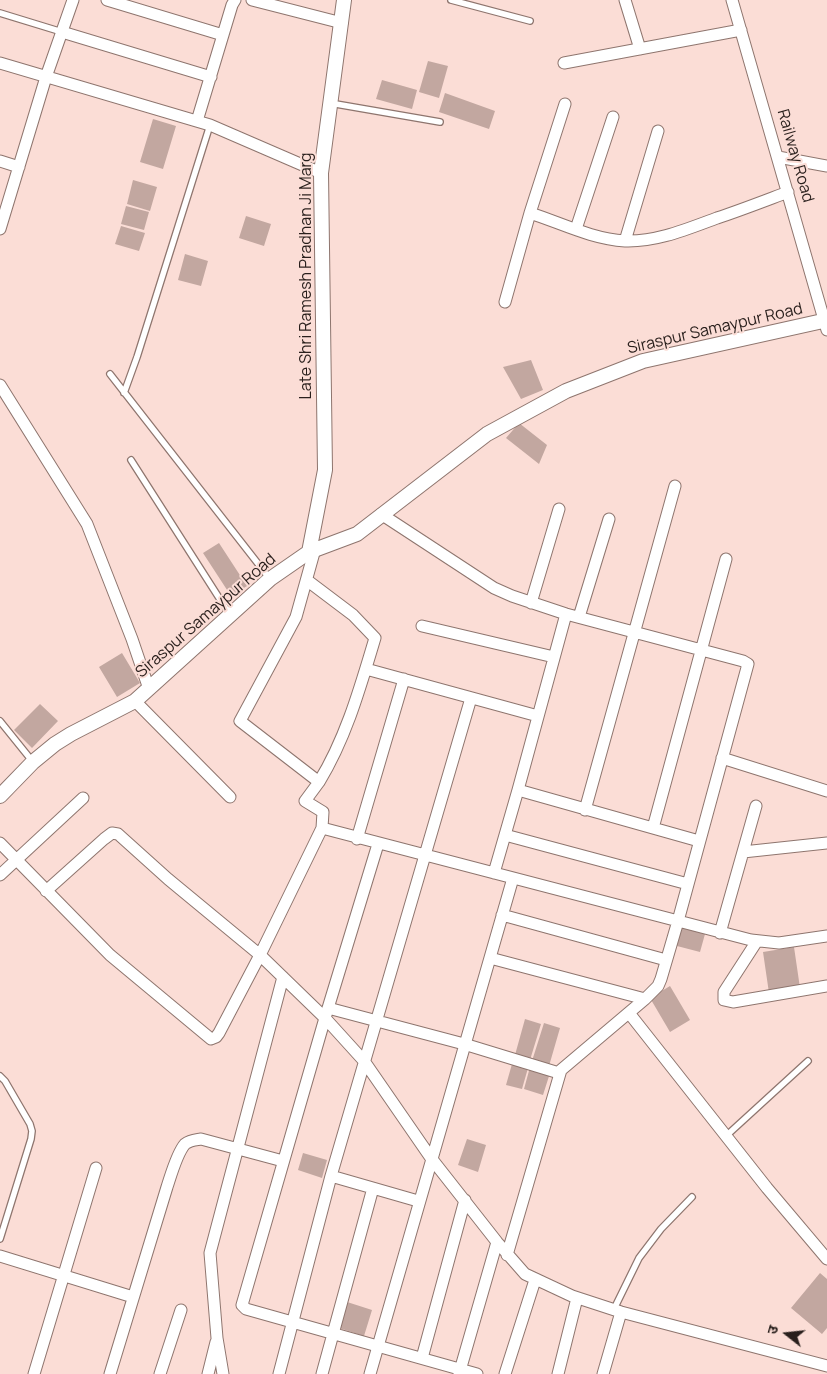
<!DOCTYPE html>
<meta charset="utf-8">
<style>
body{margin:0}
#map{position:relative;width:827px;height:1374px;overflow:hidden;background:#fbddd6;font-family:Manrope,"Noto Sans Devanagari",sans-serif}
canvas{display:block}
.north{position:absolute;left:762px;top:1309px;width:50px;height:50px;-webkit-text-stroke:4px #fbddd6;paint-order:stroke;rotate:286deg;font-size:14px;font-weight:700;line-height:20px;text-align:center;color:#291f1c}
.north::after{content:'';display:block;margin:auto;width:18px;height:22px;background:#291f1c;clip-path:polygon(50% 0,100% 100%,50% 72%,0 100%)}
</style>
<div id="map">
<canvas width="827" height="1374"></canvas>
<div class="north">उ</div>
</div>
<script>
const ctx = document.querySelector('canvas').getContext('2d');
ctx.lineJoin = 'round';
function fill(path, color) { ctx.fillStyle = color; ctx.fill(path, 'evenodd'); }
function stroke(path, color, width, dash) { ctx.strokeStyle = color; ctx.lineWidth = width; ctx.lineCap = dash ? 'butt' : 'round'; ctx.setLineDash(dash || []); ctx.stroke(path); }
function write(font, color, halo, rows, align = 'center') {
  ctx.font = font + ' Manrope,sans-serif'; ctx.lineWidth = 4; ctx.setLineDash([]); ctx.textBaseline = 'middle'; ctx.strokeStyle = halo; ctx.fillStyle = color; for (const [text, x, y, turn = 0] of rows) {
    ctx.save(); ctx.translate(x, y); ctx.rotate((+turn || 0) * Math.PI / 180); ctx.textAlign = isNaN(turn) ? turn : align; if (halo) ctx.strokeText(text, 0, 0); ctx.fillText(text, 0, 0); ctx.restore();
  }
}
const building = new Path2D(`
 M428 61 448 66 439 98 419 92Z
 M382 80 417 90 412 109 376 99Z
 M445 93 495 111 489 129 439 112Z
 M153 119 176 126 163 169 140 162Z
 M133 180 157 187 150 211 127 204Z
 M126 206 149 212 144 230 121 224Z
 M246 216 271 224 264 246 239 238Z
 M121 226 145 233 139 251 115 244Z
 M185 254 208 261 201 286 178 280Z
 M531 360 543 390 521 399 503 367Z
 M519 423 547 445 539 464 506 438Z
 M219 543 247 586 231 596 203 553Z
 M122 653 140 683 117 697 99 667Z
 M40 704 58 721 32 748 14 730Z
 M682 928 705 934 700 952 677 946Z
 M794 947 800 988 769 993 763 952Z
 M670 986 690 1020 670 1032 650 998Z
 M525 1019 541 1024 530 1060 515 1055Z
 M544 1023 560 1028 549 1066 532 1061Z
 M512 1064 528 1068 522 1089 506 1085Z
 M530 1067 550 1073 543 1095 524 1089Z
 M467 1139 486 1145 478 1172 458 1165Z
 M303 1153 327 1160 322 1178 298 1170Z
 M820 1273 827 1279V1328L822 1334 791 1308Z
 M344 1301 372 1310 364 1336 336 1327Z`);
const service = new Path2D(`
 M451 0 530 21
 M0 13 62 32
 M330 103 440 122
 M110 374 270 579
 M124 393 137 357 210 125
 M131 460 230 615
 M0 721 33 762
 M0 1076 5 1081 30 1124 32 1131 31 1139 0 1239
 M726 1136 808 1061
 M614 1309 639 1258 661 1229 692 1197`);
const minor = new Path2D(`
 M107 0 223 35
 M252 0 342 23
 M625 0 640 49
 M732 0 827 330
 M62 32 211 77
 M0 63 210 125 321 173
 M564 63 741 30
 M197 121 232 5 235 0
 M778 157 827 166
 M0 161 19 167
 M530 213 565 104
 M0 229 46 77 73 0
 M576 229 613 117
 M625 241 658 131
 M505 302 530 213C561 223 592 239 625 241 657 242 687 229 717 218 741 210 764 201 788 192
 M0 385 87 524 132 639 149 689
 M381 514 494 588 512 596 566 614 743 661 748 664 678 921 661 979 658 986 645 999 561 1070 507 1255
 M308 581 353 615 375 638C360 688 346 738 319 782
 M531 603 559 509
 M579 617 609 519
 M422 626 554 657
 M366 669 538 716
 M135 701 230 797
 M722 758 827 791
 M518 790 699 841
 M585 810 675 486
 M322 828 751 940 779 943 827 936
 M653 828 726 559
 M505 835 688 884
 M357 839 404 679
 M0 843 110 955 211 1039 216 1037 219 1033 260 955 325 1018 364 1061 431 1158 497 1242 525 1274 572 1296 621 1312 827 1366
 M378 844 325 1018 242 1305 246 1309 477 1374
 M743 852 827 843
 M494 873 518 790 566 614
 M0 875 83 798
 M46 891 104 839 112 833 118 834 168 879 260 955 322 828 323 812 305 801 319 782 240 721 296 617 315 549
 M502 915 666 960
 M720 933 756 806
 M757 941 724 992V1000L733 1002 827 986
 M490 958 645 999
 M328 1008 464 1044 559 1073
 M629 1013 767 1188 827 1259
 M331 1176 418 1201
 M0 1256 133 1297
 M422 1358 465 1200
 M34 1374 96 1168
 M110 1374 167 1187C171 1175 177 1153 185 1144 190 1140 195 1140 201 1139L283 1161
 M160 1374 181 1310
 M208 1374 216 1342
 M223 1374 217 1338 210 1253 283 977
 M279 1374 331 1176 471 698
 M322 1374 373 1188
 M370 1374 513 878
 M459 1374 497 1242
 M505 1374 535 1280
 M558 1374 577 1298
 M603 1374 621 1312`);
const tertiary = new Path2D(`
 M309 552 325 470 321 173 344 0
 M0 796 33 762 55 744 71 734 135 701 270 579 309 552 357 534 487 434 566 391 643 361 827 320`);
const streetNames = [
 ["Railway Road",795,156,74],
 ["Late Shri Ramesh Pradhan Ji Marg",307,276,-90],
 ["Siraspur Samaypur Road",715,329,-13],
 ["Siraspur Samaypur Road",206,616,-41]
];
fill(building, '#c2a7a0');
stroke(service, '#8e756e', 8);
stroke(minor, '#8e756e', 13);
stroke(tertiary, '#8e756e', 16);
stroke(service, '#fff', 5.5);
stroke(minor, '#fff', 11);
stroke(tertiary, '#fff', 14);
write('16px', '#291f1c', '#fbddd6', streetNames);
</script>
